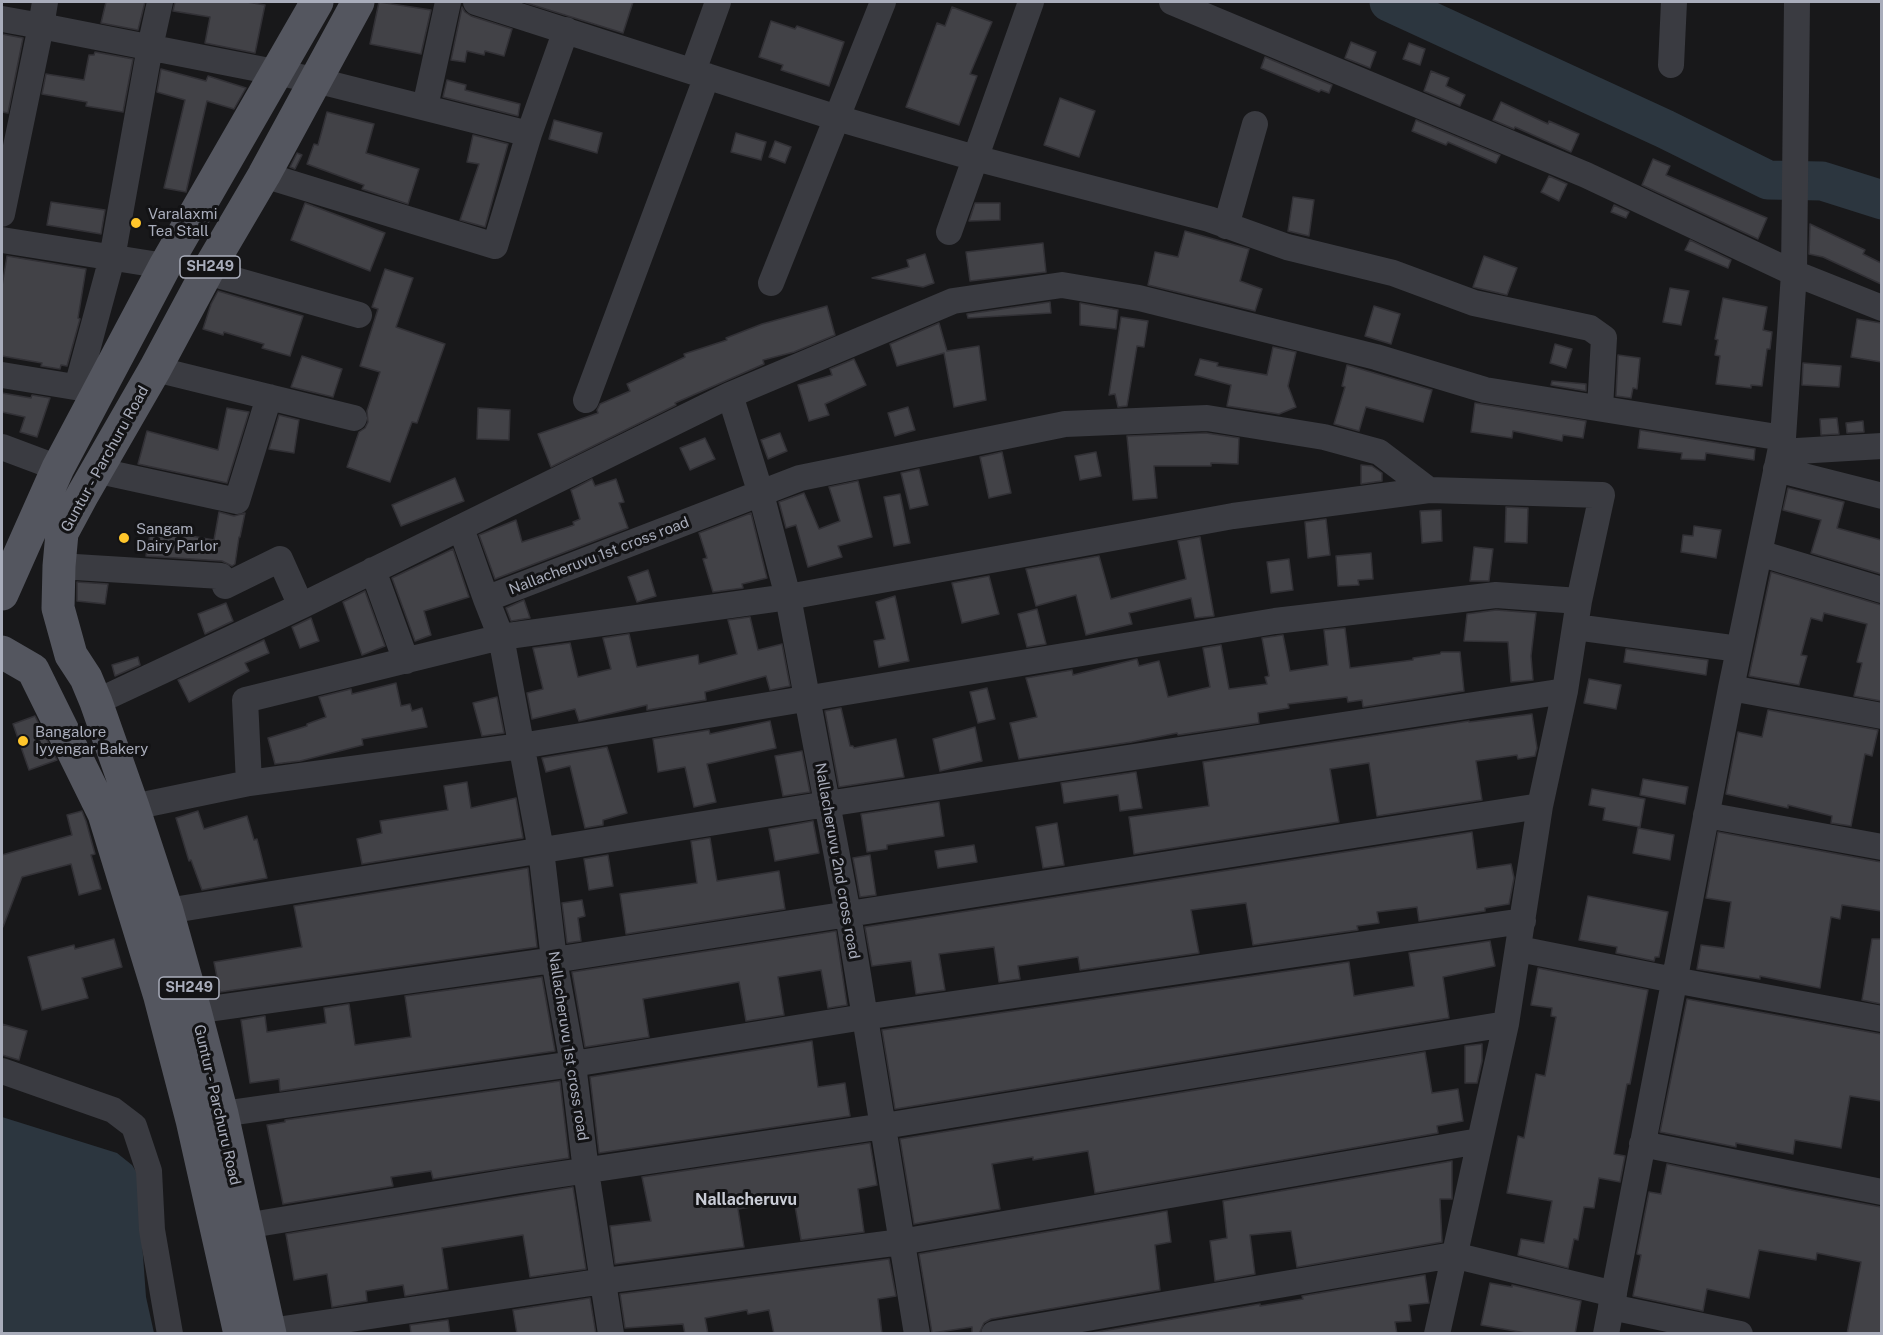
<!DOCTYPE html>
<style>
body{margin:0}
#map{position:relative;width:1883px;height:1335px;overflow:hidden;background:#18181a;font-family:"Public Sans",sans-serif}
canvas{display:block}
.frame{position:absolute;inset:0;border:3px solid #a9adbb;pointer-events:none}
</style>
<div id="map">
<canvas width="1883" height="1335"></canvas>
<div class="frame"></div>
</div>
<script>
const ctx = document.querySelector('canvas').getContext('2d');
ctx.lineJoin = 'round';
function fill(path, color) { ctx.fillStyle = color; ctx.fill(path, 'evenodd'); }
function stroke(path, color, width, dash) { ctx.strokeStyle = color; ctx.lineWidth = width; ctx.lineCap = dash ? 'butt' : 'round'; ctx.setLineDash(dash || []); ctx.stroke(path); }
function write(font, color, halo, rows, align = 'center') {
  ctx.font = font + ' "Public Sans",sans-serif'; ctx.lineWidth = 6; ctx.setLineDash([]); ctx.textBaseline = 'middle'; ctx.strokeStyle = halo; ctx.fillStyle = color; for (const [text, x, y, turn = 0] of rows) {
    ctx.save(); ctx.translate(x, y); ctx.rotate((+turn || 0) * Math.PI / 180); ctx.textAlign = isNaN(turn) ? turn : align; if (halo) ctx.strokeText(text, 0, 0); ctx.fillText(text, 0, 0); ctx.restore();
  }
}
const water = new Path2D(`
 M2 1117 117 1153 132 1165 137 1173 146 1297 154 1333H2Z`);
const river = new Path2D(`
 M1389 2 1665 129 1768 180 1822 181 1882 200`);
const building = new Path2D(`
 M106 2H145L138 30 101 23Z
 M175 2H247L265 5 255 53 205 43 210 17 173 11Z
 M379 2 431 10 421 54 370 44Z
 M523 2H633L623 33Z
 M462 7 465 12 471 16 512 29 504 56 485 51 484 55 467 51 465 62 451 60Z
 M952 7 992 22 970 74 977 76 959 125 906 107 937 23 945 26Z
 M771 21 795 29 797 26 844 42 829 86 781 70 783 65 759 57Z
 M2 34 23 38 8 113 2 112Z
 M1351 42 1376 52 1370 68 1345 58Z
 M1409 43 1425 49 1420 65 1403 59Z
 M95 52 133 59 123 112 86 106 87 102 42 94 46 74 84 80 89 55H94Z
 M1265 57 1332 85 1329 93 1321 90 1319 92 1261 68Z
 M161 69 206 81 208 76 246 88 234 109 207 101 186 192 164 188 185 100 157 92Z
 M1431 71 1449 78 1446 86 1465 95 1460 106 1424 91Z
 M447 80 466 85 465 90 520 104 518 116 443 97Z
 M1060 98 1095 111 1079 157 1044 145Z
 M1501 102 1548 124 1549 121 1579 134 1571 152 1515 127 1514 129 1493 120Z
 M327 112 374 124 366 153 419 169 408 204 362 189 364 185 307 164 314 144 318 145Z
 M554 120 602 133 597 153 549 139Z
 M1416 120 1500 155 1496 163 1448 142 1446 145 1412 131Z
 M736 133 766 142 761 160 731 152Z
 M473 135 508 144 485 227 460 220 479 164 467 162Z
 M775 141 791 147 785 163 769 157Z
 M297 153 302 155 295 169 290 167Z
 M1653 159 1670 166 1666 175 1767 218 1758 239 1642 185Z
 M1549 176 1567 184 1559 201 1541 192Z
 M1293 197 1314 200 1309 236 1288 231Z
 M51 202 105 210 101 234 47 225Z
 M305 203 385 233 370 271 291 240Z
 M975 203H1000V220L969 221Z
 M1614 205 1629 212 1626 218 1611 212Z
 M1810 224 1865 250 1863 254 1881 263V284L1823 257 1809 254Z
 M1185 231 1249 249 1240 281 1262 289 1255 311 1148 285 1155 252 1178 257Z
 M1690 240 1731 260 1728 268 1685 250Z
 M1043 243 1046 272 970 281 966 252Z
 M925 254 934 283 923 287 872 278 909 267 907 260Z
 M7 256 86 269 78 318 80 319 67 366 61 365 60 369 41 366 42 363 2 356V286Z
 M1484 256 1517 268 1507 295 1473 287Z
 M385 269 413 278 396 327 445 344 417 423 412 422 390 482 347 467 359 432 365 428 368 422 367 411 380 372 360 366 378 309 372 307Z
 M1670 288 1689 291 1681 325 1663 322Z
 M218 291 303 316 290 356 262 348 264 344 224 332 223 335 203 329 211 304Z
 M1723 298 1767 307 1763 330 1772 332 1770 349H1767L1762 386 1751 385V388L1716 384 1720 356 1715 355 1718 340 1715 339Z
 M1050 302 1051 313 968 318 967 314Z
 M1080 303 1118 310 1116 329 1080 325Z
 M827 306 835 335 794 352 763 360 764 364 675 403 676 405 551 467 538 434 598 413 597 410 600 404 630 391 627 384 685 357 684 354 727 340 726 338 762 324Z
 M1374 306 1400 314 1391 344 1365 336Z
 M1121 317 1148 321 1144 347 1137 346 1127 406 1118 407 1115 394 1109 395Z
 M1857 319 1881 323V362L1851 357Z
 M939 323 947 351 979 346 986 400 954 407 944 353 897 366 890 344Z
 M1555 344 1572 349 1566 368 1550 363Z
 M1273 347 1296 352 1288 386 1296 407 1279 414 1227 406 1231 385 1195 375 1200 359 1218 363 1217 366 1267 375Z
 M1618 355 1640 358 1637 389 1633 388 1631 398 1616 396Z
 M302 356 342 369 333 397 291 387Z
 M854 359 866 385 825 404 829 415 809 421 798 385 832 375 830 369Z
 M1803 363 1841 366 1839 387 1802 385Z
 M1347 365 1432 390 1423 422 1366 407 1359 431 1334 424 1345 387 1342 386Z
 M1552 381 1586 384V391L1551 385Z
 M2 393 31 398 32 395 50 398 37 437 20 432 25 417 2 412Z
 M1475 403 1586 421 1583 438 1563 435 1562 441 1513 431 1512 438 1471 432Z
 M908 407 915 430 895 436 888 413Z
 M227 408 249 412 227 483 138 464 147 431 218 450Z
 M478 408 510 410 509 440 477 439Z
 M279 415 299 420 294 453 269 449Z
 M1837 418 1839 434 1821 435 1820 419Z
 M1863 421 1864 432 1847 433 1846 423Z
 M1640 430 1755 449 1754 460 1706 453 1705 460 1681 459 1682 453 1638 448Z
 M780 433 787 451 768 459 761 440Z
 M1206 433 1239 438 1238 464 1211 463V466H1154L1157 498 1133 500 1127 436Z
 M705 438 715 459 690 470 680 448Z
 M1002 452 1011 493 989 498 980 457Z
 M1096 452 1101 476 1080 480 1075 456Z
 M1361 465 1372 466 1382 473V481L1361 484Z
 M919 469 928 505 910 509 901 473Z
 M455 478 464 501 401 526 392 505Z
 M592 479 595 486 616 479 624 502 619 503 628 528 495 579 479 535 516 520 522 542 574 525 573 522 580 519 571 490Z
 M858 481 872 537 838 546 842 557 808 567 796 525 786 528 779 502 804 493 819 529 840 521 829 487Z
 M1788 488 1844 502 1837 528 1881 540V574L1811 553 1821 520 1783 510Z
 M900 494 910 543 894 546 884 497Z
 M1506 507 1528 508 1527 543 1505 542Z
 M1441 510 1442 541 1422 543 1420 511Z
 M219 512 234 516 245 513 240 537H239L235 564 232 566 222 561 146 556 151 529 214 540Z
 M751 513 767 578 742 584 743 588 713 592 703 559 707 558 699 533Z
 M1326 519 1330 555 1308 558 1305 522Z
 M1694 526 1721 530 1716 558 1681 552 1683 535 1693 536Z
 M1200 537 1214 616 1195 618 1191 598 1129 613 1132 624 1086 635 1076 595 1036 606 1026 569 1099 556 1111 599 1186 579 1178 541Z
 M1474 547 1493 549 1489 581H1470Z
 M453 549 469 597 424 611 431 635 415 641 392 578Z
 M1371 553 1373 579 1358 580 1359 585 1338 586 1336 556Z
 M1289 559 1293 590 1271 593 1267 562Z
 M648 570 656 596 637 602 628 577Z
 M1771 572 1881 605V701L1854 696 1862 663 1857 662 1867 624 1824 613 1822 621 1811 618 1801 655 1807 656 1799 685 1749 676Z
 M989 576 999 614 962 623 952 583Z
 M77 582 108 584 105 604 77 601Z
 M365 591 385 646 362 655 343 602Z
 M895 596 909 661 879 667 874 641 885 639 876 602Z
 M524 600 530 618 511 621 506 608Z
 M226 603 233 621 205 634 198 614Z
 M1037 609 1046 644 1027 647 1018 614Z
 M1496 610 1536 613 1531 656 1533 680 1511 682 1508 642 1464 641 1467 614Z
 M750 617 758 650 782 644 790 686 770 690 766 676 705 692 706 700 647 710V705L579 721 575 709 532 719 527 693 543 689 533 648 570 643 578 677 611 669 603 638 629 634 637 667 698 655 699 664 737 654 728 620Z
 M311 618 319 641 300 648 292 627Z
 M1345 628 1350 668 1413 660V658L1440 654 1441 652H1460L1464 691 1363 707 1362 700 1348 702 1347 697 1288 704 1289 708 1258 713 1259 723 1178 735 1177 733 1132 742 1019 759 1010 723 1037 717 1026 678 1072 670 1073 675 1137 659 1139 666 1159 661 1168 697 1210 687 1203 648 1221 645 1229 689 1267 684 1265 677 1269 676 1262 638 1283 635 1290 671 1328 665 1324 630Z
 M264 640 269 653 245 663 249 671 189 702 178 680Z
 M1626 649 1708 660 1706 675 1624 662Z
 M138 657 140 665 115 676 112 665Z
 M1589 679 1621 685 1616 709 1584 703Z
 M396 683 401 706 410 704 412 711 422 708 427 727 362 739 363 745 300 761 275 764 268 738 307 726V724L326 717 319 697 351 689 352 694Z
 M987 688 995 719 978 723 970 692Z
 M497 697 504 733 482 736 473 703Z
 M841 708 850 746H853L854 748 896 739 904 777 839 787 825 711Z
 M1768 710 1878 730 1872 756 1865 754 1851 826 1831 823 1832 816 1788 805V808L1726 794 1738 732 1762 737Z
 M1532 714 1537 748 1535 756 1518 759 1517 755 1476 761 1482 800 1377 816 1369 763 1330 769 1339 822 1134 854 1129 817 1209 806 1203 762 1469 721V722Z
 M35 716 57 760 29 770 13 724Z
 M770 721 776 748 707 764 716 802 694 807 685 767 658 772 653 739 709 730 710 734Z
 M975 727 982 761 940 771 933 739Z
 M607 747 627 813 603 820V825L585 828 570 766 546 772 542 758Z
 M802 751 810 792 783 796 775 756Z
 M1136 772 1142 808 1120 811 1118 795 1064 803 1061 783Z
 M1643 779 1688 787 1685 804 1640 795Z
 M467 782 471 808 516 798 523 838 362 864 357 839 382 833 380 821 448 810 444 786Z
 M1592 789 1645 799 1640 827 1603 820 1605 808 1589 805Z
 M939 802 944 836 887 845V849L867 852 861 814Z
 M82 811 86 821 95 854 91 855 101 889 79 895 71 864 22 877 3 927H2V855L72 835 67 815Z
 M198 811 204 829 247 816 254 840 257 839 267 878 202 890 191 860 189 861 176 818Z
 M813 821 819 853 775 861 769 829Z
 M1057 823 1064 865 1043 868 1036 827Z
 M1638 828 1674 835 1670 860 1633 853Z
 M1472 832 1477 869 1511 864 1514 878 1509 904 1485 908V911L1419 921 1417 907 1377 912 1379 923 1357 926 1358 930 1253 945 1246 903 1191 910 1199 953 1080 970 1078 957 1018 966 1020 979 999 982 994 947 939 954 945 990 916 994 911 961 872 966 865 927Z
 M1718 832 1881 862V911L1842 905 1840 919 1831 917 1820 988 1760 976V979L1697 969 1701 945 1724 948 1731 902 1706 898Z
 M710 838 717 881 779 871 785 909 626 934 620 894 697 883 691 841Z
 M974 845 977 862 938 868 935 851Z
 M608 855 613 886 589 890 584 859Z
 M870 855 876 895 860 897 853 858Z
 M528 868 537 947 220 992 214 962 302 947 294 906Z
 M1588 896 1668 912 1659 957H1655L1654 961 1616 953 1617 947 1579 940Z
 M582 900 585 916 578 918 581 941 567 943 562 903Z
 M836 931 847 1005 828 1008 821 970 778 977 784 1015 746 1021 739 982 643 999 649 1037 585 1047 572 972Z
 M114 939 122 967 82 978 88 998 42 1010 28 957 74 945 75 949Z
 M1872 939H1881V1004L1862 1000Z
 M1490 941 1495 966 1443 977 1449 1018 895 1109 882 1030 1349 962 1354 996 1414 986 1409 953Z
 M1538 968 1648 990 1630 1084H1627L1614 1154 1625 1156 1620 1182 1599 1178 1594 1208 1584 1207 1578 1240 1574 1239 1568 1268 1518 1255 1521 1239 1544 1243 1552 1201 1507 1193 1518 1136 1524 1138 1536 1074 1545 1076 1556 1017 1551 1016 1552 1008 1531 1005Z
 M542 977 555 1051 280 1091 279 1079 250 1083 241 1020 265 1016 267 1032 326 1023 324 1008 349 1004 355 1045 411 1037 405 996Z
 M1687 999 1881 1034V1101L1850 1096 1841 1148 1795 1140 1793 1154 1736 1143V1147L1660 1132Z
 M2 1024 27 1031 19 1060 2 1055Z
 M812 1041 818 1087 845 1083 850 1116 599 1153 590 1077Z
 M1482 1044V1061L1477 1083H1465V1046Z
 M1425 1052 1432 1093 1458 1089 1463 1121 1437 1126 1438 1133 1095 1193 1088 1151 1033 1160V1157L992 1164 1000 1209 914 1224 900 1139Z
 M560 1081 569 1158 433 1179 431 1171 391 1177 393 1186 283 1204 267 1125 285 1122V1120Z
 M870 1143 877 1185 858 1189 864 1232 801 1240 794 1200 738 1209 744 1247 615 1264 610 1226 651 1221 642 1177Z
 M1452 1161V1199H1440L1442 1242 1297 1267 1291 1231 1250 1235 1255 1274 1215 1281 1210 1241 1227 1238 1223 1201Z
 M1667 1164 1796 1191 1881 1207V1334H1847L1861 1262 1817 1253 1816 1260 1759 1250 1749 1298 1707 1289 1703 1311 1633 1296 1641 1255 1637 1254 1649 1192 1661 1194Z
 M573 1187 586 1269 530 1277 523 1235 442 1248 448 1289 405 1296 403 1285 366 1291 367 1301 332 1307 327 1274 294 1280 286 1234Z
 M1167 1211 1171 1242 1155 1245 1160 1290 991 1319 984 1323 979 1334H972V1327L932 1333 919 1254Z
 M889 1259 896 1296 878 1299 882 1334H774L769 1310 748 1314 747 1310 705 1318 708 1334H685L683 1324 625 1328 620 1294Z
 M1425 1275 1429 1303 1409 1305 1411 1321 1395 1322 1397 1334H1085L1260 1304V1306L1303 1299 1302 1296Z
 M1490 1283 1512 1287V1285L1581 1301 1575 1334H1531L1481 1325Z
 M590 1298 596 1334H517L513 1310Z
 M448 1320 450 1334H411L410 1325Z`);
const street = new Path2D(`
 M45 2 41 26 315 80 529 134
 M476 2 837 118 975 158 1209 219 1287 247 1393 273 1474 303 1590 328 1604 338 1600 408
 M1172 2 1586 175 1794 273 1882 308
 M2 19 41 26 2 214
 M1671 65 1674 2
 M693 71 718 2
 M425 107 448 2
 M264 175 495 246 529 134 566 30
 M1226 226 1255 124
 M949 232 1031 2
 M2 240 165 266
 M207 272 359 315
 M771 283 883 2
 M155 369 354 418
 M2 375 93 390
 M77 387 112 258 150 47 160 2
 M730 395 761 494 788 597 848 914 917 1334
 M586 400 707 76
 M2 447 58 468
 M1780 452 1882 446
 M1776 469 1882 496
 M95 470 237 501 269 397
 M461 528 486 599
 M1759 553 1882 590
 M59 566 221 576
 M373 570 406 661
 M225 586 280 559 301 606
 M1575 627 1739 649
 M1731 688 1882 716
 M96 702 301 606 730 395 953 301 1062 285 1139 298 1376 357 1485 390 1783 438
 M249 783 245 700 501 637 788 597 1233 516 1429 490 1602 495 1579 601 1565 691 1540 806 1506 1024 1437 1334
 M133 807 249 783 521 746 1275 621 1496 595 1579 601
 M1706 815 1882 847
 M167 911 827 804 1565 691
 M1519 949 1674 980 1882 1019
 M195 1011 554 960 1540 806
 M2 1071 113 1110 134 1126 149 1171 152 1230 170 1334
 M222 1114 573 1064 864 1017 1523 921
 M1642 1144 1882 1192
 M245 1226 515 1181 884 1126 1506 1024
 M1611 1307 1740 1334
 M270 1331 604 1281 901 1242 1479 1141
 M611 1334 586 1171 573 1064 554 960 541 850 501 637 486 599 800 478 1065 424 1207 418 1324 437 1379 452 1429 490
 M994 1334 1453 1255 1614 1294
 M1606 1334 1731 688 1783 438 1794 273 1797 2`);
const primary = new Path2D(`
 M2 594 58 468 165 266 317 2
 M2 652 33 670 104 814 160 997 192 1120 240 1334
 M270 1334 222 1114 195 1011 167 911 133 807 96 702 86 678 71 655 58 608 59 566 62 533 83 494 155 369 207 272 264 175 358 2`);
const markers = [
 [136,223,6,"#ffc62b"],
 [124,538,6,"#ffc62b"],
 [23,741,6,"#ffc62b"]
];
const shields = [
 [210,267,60],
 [189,988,60]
];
const shieldNames = [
 ["SH249",210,267],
 ["SH249",189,988]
];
const poiNames = [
 ["Varalaxmi",148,214],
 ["Tea Stall",148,231],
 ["Sangam",136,529],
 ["Dairy Parlor",136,546],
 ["Bangalore",35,732],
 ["Iyyengar Bakery",35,749]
];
const streetNames = [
 ["Guntur - Parchuru Road",105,459,-61],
 ["Nallacheruvu 1st cross road",599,556,-21],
 ["Nallacheruvu 2nd cross road",837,861,80],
 ["Nallacheruvu 1st cross road",568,1046,81],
 ["Guntur - Parchuru Road",217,1105,77]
];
const neighbourhoodNames = [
 ["Nallacheruvu",746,1200]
];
fill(water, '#2c363f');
stroke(river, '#2c363f', 39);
fill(building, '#424247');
stroke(building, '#323136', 1.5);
stroke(street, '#3a3b41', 26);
stroke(primary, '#54565f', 33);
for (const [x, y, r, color] of markers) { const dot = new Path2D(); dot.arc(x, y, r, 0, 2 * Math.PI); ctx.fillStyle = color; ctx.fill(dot); stroke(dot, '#131315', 2); }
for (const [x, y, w] of shields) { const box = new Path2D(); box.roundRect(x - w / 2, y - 11, w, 22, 4.5); ctx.fillStyle = '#131315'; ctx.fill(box); stroke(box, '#a9adbb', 1.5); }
write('bold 14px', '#a9adbb', null, shieldNames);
write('15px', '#a9adbb', '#131315', poiNames, 'left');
write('15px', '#a9adbb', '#131315', streetNames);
write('bold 16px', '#cacdd7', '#131315', neighbourhoodNames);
</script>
